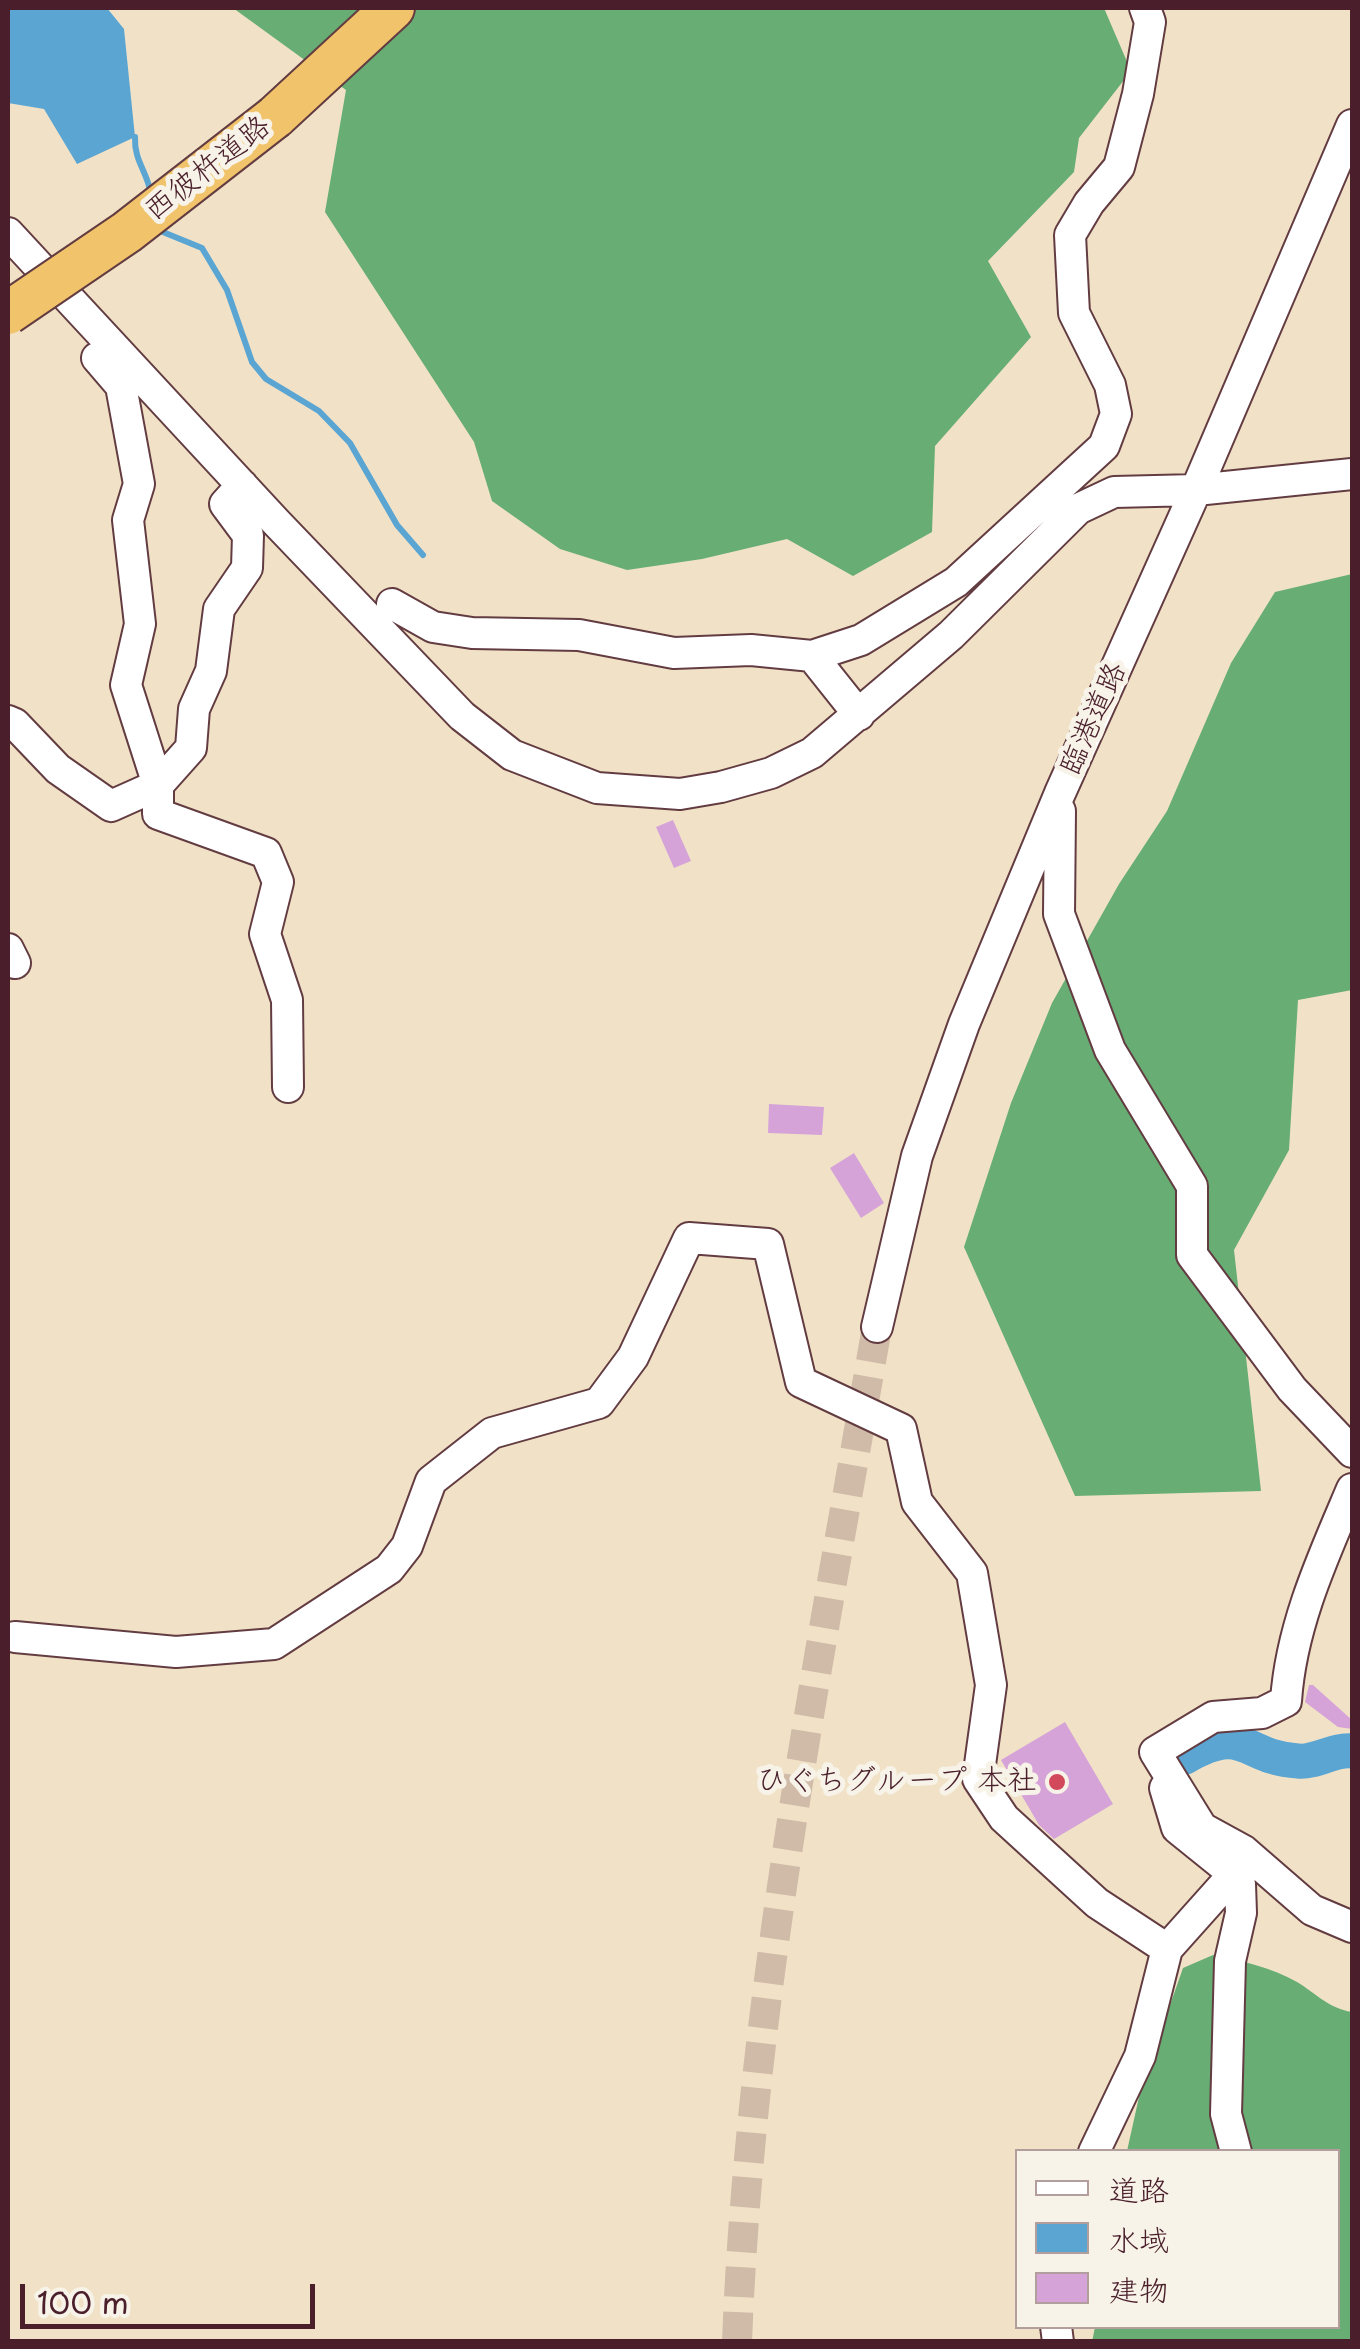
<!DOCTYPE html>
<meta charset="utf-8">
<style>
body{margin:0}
#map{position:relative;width:1360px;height:2349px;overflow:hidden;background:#f1e2c7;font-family:"Playpen Sans","Klee One",sans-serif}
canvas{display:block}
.frame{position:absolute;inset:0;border:10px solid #4a1f2b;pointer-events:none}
.legend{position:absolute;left:1015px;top:2149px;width:325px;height:180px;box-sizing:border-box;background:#f7f3e8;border:2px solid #b29e9c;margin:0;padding:12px 18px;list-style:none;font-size:30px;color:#4a1f2b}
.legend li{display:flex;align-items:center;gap:20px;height:50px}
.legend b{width:50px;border:2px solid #b29e9c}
.scale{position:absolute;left:20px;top:2284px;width:295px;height:45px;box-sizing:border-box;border:5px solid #4a1f2b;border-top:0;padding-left:12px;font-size:30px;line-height:35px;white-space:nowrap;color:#4a1f2b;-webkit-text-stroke:8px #f7f3e8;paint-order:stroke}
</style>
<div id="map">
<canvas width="1360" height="2349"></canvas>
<div class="frame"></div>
<ul class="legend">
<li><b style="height:12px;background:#fff"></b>道路</li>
<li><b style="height:28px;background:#5ba5d3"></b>水域</li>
<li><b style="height:28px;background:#d5a3d8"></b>建物</li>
</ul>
<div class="scale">100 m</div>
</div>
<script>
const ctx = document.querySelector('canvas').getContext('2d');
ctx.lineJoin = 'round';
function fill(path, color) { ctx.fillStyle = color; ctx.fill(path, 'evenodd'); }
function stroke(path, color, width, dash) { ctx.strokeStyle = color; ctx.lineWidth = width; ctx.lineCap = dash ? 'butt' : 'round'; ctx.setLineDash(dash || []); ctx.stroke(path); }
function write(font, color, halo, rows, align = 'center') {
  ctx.font = font + ' "Playpen Sans","Klee One",sans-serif'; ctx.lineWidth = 10; ctx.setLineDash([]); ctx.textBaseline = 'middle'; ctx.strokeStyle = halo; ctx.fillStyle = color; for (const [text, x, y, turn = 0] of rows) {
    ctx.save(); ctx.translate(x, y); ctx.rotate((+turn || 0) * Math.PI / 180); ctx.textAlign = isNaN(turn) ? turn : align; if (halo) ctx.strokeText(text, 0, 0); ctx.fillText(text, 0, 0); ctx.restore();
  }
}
const forest = new Path2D(`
 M233 8H1104L1131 71 1079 138 1074 172 988 261 1031 337 935 446 932 532 853 576 787 539 702 559 627 570 560 549 492 501 474 442 325 212 346 90Z
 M1352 574V990L1298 1000 1289 1150 1234 1250 1261 1491 1075 1496 964 1247 1011 1103 1052 1003 1119 884 1167 811 1231 663 1275 592Z
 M1213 1955C1243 1961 1270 1967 1297 1982 1317 1994 1328 2008 1352 2012V2341L1092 2342 1095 2327 1338 2326V2152L1127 2151 1141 2088 1183 1968Z`);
const water = new Path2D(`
 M8 8H107L124 29 135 137 77 164 44 109 8 103Z`);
const stream = new Path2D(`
 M135 137C134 161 147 171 151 194
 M158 226V230L202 248 227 290 252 362 266 379 319 411 350 443 397 525 423 555`);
const river = new Path2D(`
 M1185 1757C1246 1722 1243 1758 1298 1761 1316 1763 1333 1749 1352 1751`);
const building = new Path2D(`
 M673 820 691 861 674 868 656 827Z
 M769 1104 824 1107 822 1135 768 1133Z
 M854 1153 884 1203 861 1218 830 1168Z
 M1309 1685H1313L1352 1720V1729L1338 1727 1305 1702Z
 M1065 1722 1113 1804 1054 1839 1039 1825 1001 1760Z`);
const minorTunnel = new Path2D(`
 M737 2342C750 2001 819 1663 877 1327`);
const minor = new Path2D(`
 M8 233 276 522 462 716 512 755 597 788 680 794 721 787 771 773 812 753 951 635 1078 509 1114 492 1196 490 1352 474
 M97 358 121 386 139 484 128 520 140 624 126 685 158 785V814L266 853 278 882 265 934 287 1000 288 1087
 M392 604 433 627 472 633 579 635 674 653 751 650 812 656
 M859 715 812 656 861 640 956 582 1104 446 1116 414 1110 385 1074 313 1070 235 1089 203 1119 167 1138 94 1150 22 1145 8
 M8 721 15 724 58 769 111 806 158 785 191 748 194 709 211 671 219 609 247 568 248 535 225 504 242 485
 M1060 811 1059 914 1110 1050 1192 1186V1255L1292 1389 1352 1452
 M8 949 15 963
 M877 1327 917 1156 964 1024 1060 793 1196 490 1352 125
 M1352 1489C1323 1557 1291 1626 1286 1701L1262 1713 1213 1717 1155 1752 1202 1828 1244 1851 1312 1910 1352 1927
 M15 1637 176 1652 274 1644 389 1569 407 1546 431 1481 492 1433 599 1403 633 1357 689 1238 768 1244 801 1382 901 1429 917 1502 972 1573 991 1685 978 1779 1004 1818 1097 1903 1167 1949
 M1234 1874 1240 1884 1241 1913 1230 1961 1226 2114 1236 2152
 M1094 2152 1140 2056 1167 1949 1234 1874 1177 1828 1165 1788
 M1056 2326 1058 2342`);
const highway = new Path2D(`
 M275 117 393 8`);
const highwayBridge = new Path2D(`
 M8 313 127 232 275 117`);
const markers = [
 [1057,1782,10,"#d1495b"]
];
const streetNames = [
 ["西彼杵道路",208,169,-38],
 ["臨港道路",1094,719,-66]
];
const poiNames = [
 ["ひぐちグループ 本社",1037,1782]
];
fill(forest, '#67ad74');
fill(water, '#5ba5d3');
stroke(stream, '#5ba5d3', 6);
stroke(river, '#5ba5d3', 35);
fill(building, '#d5a3d8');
stroke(minorTunnel, '#d0bba8', 30, [30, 15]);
stroke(minor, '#633c42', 34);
stroke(highway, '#633c42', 46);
stroke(minor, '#fff', 30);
stroke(highway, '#f1c36a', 42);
stroke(highwayBridge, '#633c42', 46, []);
stroke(highwayBridge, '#f1c36a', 42);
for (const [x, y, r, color] of markers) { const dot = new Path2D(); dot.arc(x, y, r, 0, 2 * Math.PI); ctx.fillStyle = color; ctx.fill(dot); stroke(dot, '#f7f3e8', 4); }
write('30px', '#4a1f2b', '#f7f3e8', streetNames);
write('30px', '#4a1f2b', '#f7f3e8', poiNames, 'right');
</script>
